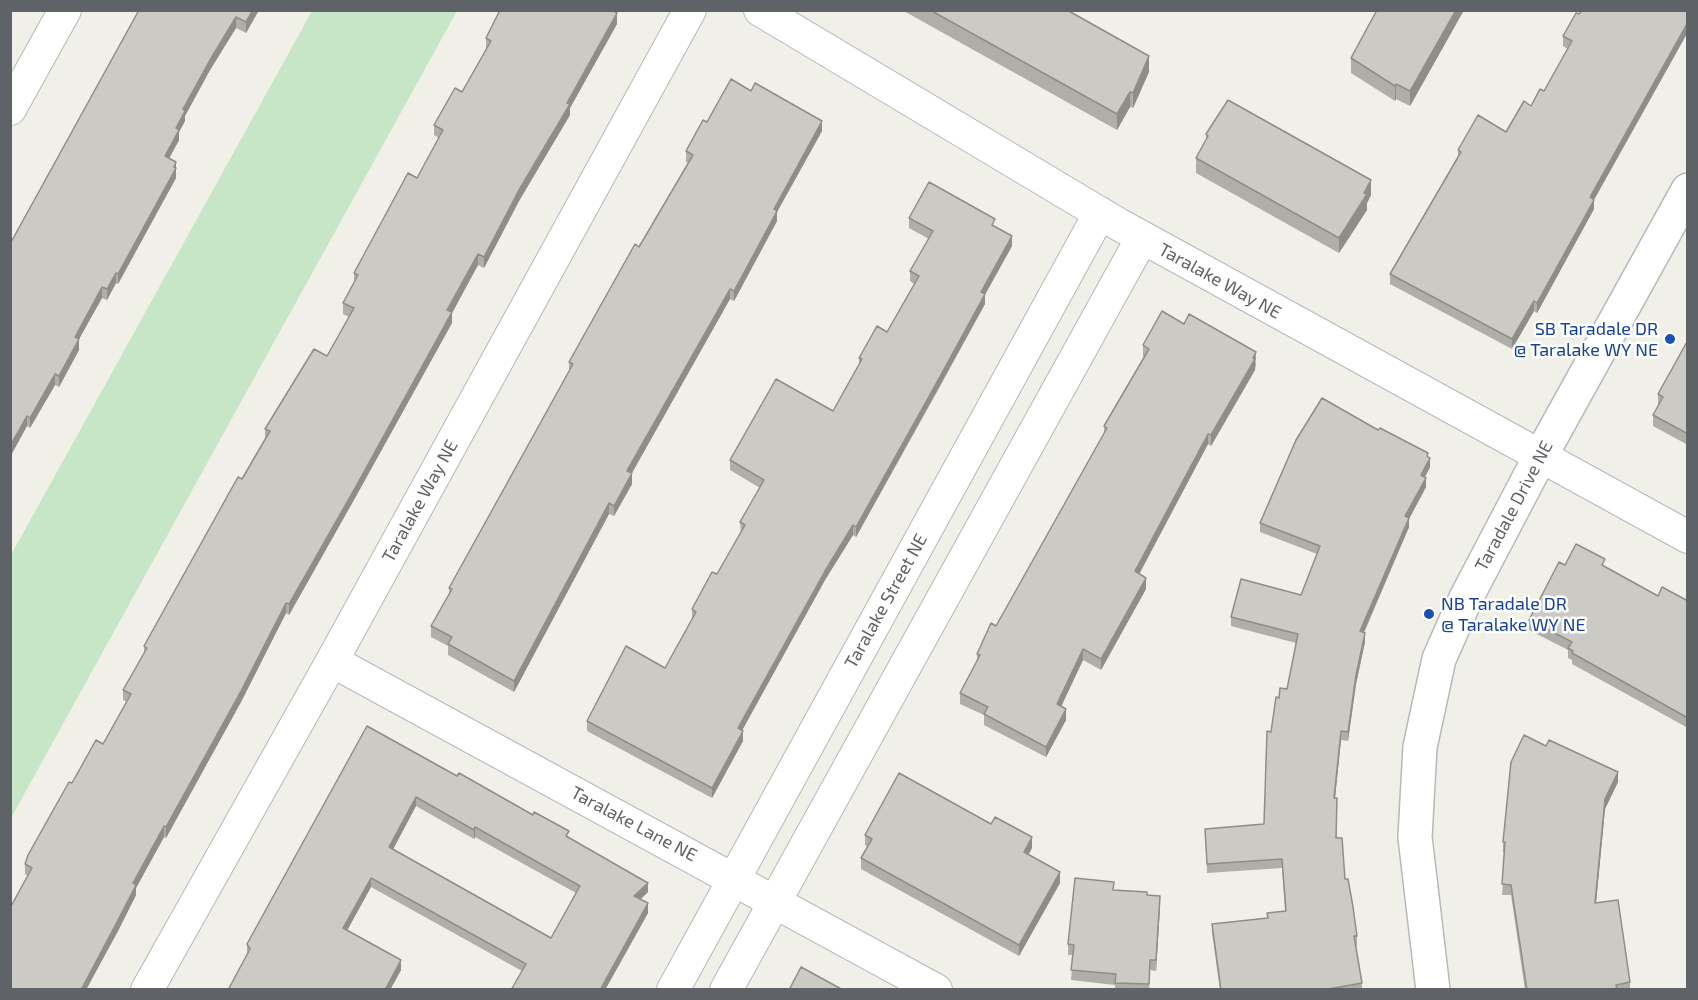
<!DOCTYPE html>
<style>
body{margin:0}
#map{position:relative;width:1698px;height:1000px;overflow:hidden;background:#f0efe8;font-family:"Exo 2",sans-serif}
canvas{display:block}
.frame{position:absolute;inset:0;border:12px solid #5f6367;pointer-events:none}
</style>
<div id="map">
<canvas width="1698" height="1000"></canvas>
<div class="frame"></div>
</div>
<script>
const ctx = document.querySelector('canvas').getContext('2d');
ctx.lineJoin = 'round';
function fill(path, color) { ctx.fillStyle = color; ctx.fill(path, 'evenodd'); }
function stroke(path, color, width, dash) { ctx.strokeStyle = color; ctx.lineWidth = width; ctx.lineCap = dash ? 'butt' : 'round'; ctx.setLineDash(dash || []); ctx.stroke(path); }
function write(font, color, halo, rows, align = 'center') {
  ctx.font = font + ' "Exo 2",sans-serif'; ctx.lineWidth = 5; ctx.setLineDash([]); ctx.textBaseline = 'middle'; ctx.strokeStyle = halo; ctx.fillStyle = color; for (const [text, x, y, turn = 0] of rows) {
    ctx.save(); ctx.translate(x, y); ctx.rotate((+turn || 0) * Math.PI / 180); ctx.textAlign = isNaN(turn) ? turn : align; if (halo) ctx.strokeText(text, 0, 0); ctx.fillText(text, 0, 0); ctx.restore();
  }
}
const green = new Path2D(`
 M312 11H457L11 818V555Z`);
const minor = new Path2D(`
 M760 10 1118 224 1688 537
 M10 109 65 10
 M332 661 936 990
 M147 990 332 661 690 10
 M673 990 1100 213
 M726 990 1142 238`);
const tertiary = new Path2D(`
 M1433 990 1415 837 1420 747 1439 659 1466 598 1540 457 1688 190`);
const wall = new Path2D(`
 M139 10H259L246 33 236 28 210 70 185 116V121L179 132V140L169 158 176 162V178L118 284 116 283 107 300 102 298 79 339V350L59 387 55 385 30 428 27 426 10 457V244Z
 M902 10H1067L1149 72 1133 108 1130 107 1117 130Z
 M1377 10H1464L1410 106 1396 99 1395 101 1351 73V58Z
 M1576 13 1594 200V209L1537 313 1534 311 1512 349 1390 284V274L1458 157V150L1506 132 1531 106 1544 91 1568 49 1563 46V36Z
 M617 24 570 108V115L519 201 484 268 478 265 452 313V323L355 498 289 615 286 613 241 702 166 838 164 837 136 888V895L117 933 25 874V864L72 783 103 744 127 702 123 700V690L144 653V646L242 479 265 439V429L327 356 349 317 343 314V303L354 282V273L417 178 439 138 434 135V125L462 92 486 49V38Z
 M751 91 822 131 777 212V221L754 264 734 301 730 299 632 473V484L614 516 609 514 514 692 448 655V646L431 637V626L449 594V588L569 371V362L639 247 689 163 686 162V151L707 122Z
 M1206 134 1371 195 1367 203V210L1339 253 1196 173V158L1206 140Z
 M909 218 995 227 1012 246 985 294V304L937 392 856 537 853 535 825 580 742 730 743 741 712 798 587 731V721L665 668 692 619V609L717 574 741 533 740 522 760 488 730 470V460L833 411 859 364V358L887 332 914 284 910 281V271L929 239 909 228Z
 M1184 324 1256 363 1255 370 1211 446 1208 444 1139 574 1146 589 1101 670 1083 660 1061 707 1066 720 1046 757 984 725V715L960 704V693L977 662V654L996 626 1104 434V426L1144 357 1143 356V345Z
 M1688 340V445L1653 426V415L1659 405H1658V394Z
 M1378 430 1428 457 1430 467 1425 477 1426 487 1409 519V527L1364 633 1365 642 1356 684 1348 741 1341 740 1335 798 1337 838 1357 936V945L1356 946 1362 983V990H1220L1212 933V924L1267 918V913L1285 911 1282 868 1207 873 1205 829 1264 824 1271 732 1279 698 1287 689 1296 643 1231 626V617L1301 595 1317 554 1260 532V523Z
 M1565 565 1605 567 1658 596 1688 601V728L1572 664V660L1568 658V650L1529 630V620Z
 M367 726 569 838 648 892 641 899 648 913 605 990H511L522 971 371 887 347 930 401 970 390 990H228L247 954V944ZM416 806 474 839 475 837 576 893 551 938 393 849Z
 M1618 782 1605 809 1596 903 1630 982V990H1525L1511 895H1502L1505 853 1503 852V842Z
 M865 835 1032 848 1028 855 1060 883 1019 956 861 869V858L868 847 865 845Z
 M1114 890 1147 895 1160 906 1156 971 1150 970 1149 990H1115V985L1071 980 1073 955H1068V944Z`);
const shadedWall = new Path2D(`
 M253 10H259L246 33V22Z
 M1456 10H1464L1410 106V91Z
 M617 13V24L570 108V115L519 201 484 268V257L519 190Z
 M236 17V28L210 70 185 116V121L179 132V140L165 166V156L183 109 210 60Z
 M1688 22V32L1594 200V209L1537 313V303L1590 197Z
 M1149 56V72L1133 108V93Z
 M1396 84V99L1395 101V86Z
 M1130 92V107L1117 130V114Z
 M822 121V131L777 212V221L734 301V291L774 209Z
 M176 162V178L118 284V274Z
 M1371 180V195L1367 203V210L1339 253V238Z
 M1012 236V246L981 302V292Z
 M478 254V265L452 313V323L355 498 289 615V604Z
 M116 273V283L107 300V289Z
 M102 287V298L79 339V350L59 387V376L75 337Z
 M730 289V299L629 478 632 473V484L614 516V506L627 471Z
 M985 294V304L856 537V527Z
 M1534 301V311L1512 349V339Z
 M1256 352 1255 370 1211 446V435Z
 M55 374V385L30 428V418Z
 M27 416V426L10 457V446Z
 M1208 434V444L1135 582V571Z
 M1428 453V461L1430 458V467L1421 484V475Z
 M1426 478V487L1409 519V527L1360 641V631L1405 516Z
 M609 503V514L514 692V681Z
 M853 525V535L825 580 738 738V728L825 571Z
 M1146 578V589L1101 670V659Z
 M286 603V613L241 702 166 838V827Z
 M1365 633V642L1356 684 1348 741V732L1356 675Z
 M1083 649V660L1057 715V704Z
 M1066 709V720L1046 757V747Z
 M743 731V741L712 798V788Z
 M1341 731V740L1334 808V798Z
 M1618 772V782L1605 809 1595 914V903L1605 799Z
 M416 797V806L389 857V847Z
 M164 826V837L136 888V895L117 933 86 990H81L133 883Z
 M475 827V837L474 839V830Z
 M1032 837V848L1024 863V852Z
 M1060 872V883L1019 956V945Z
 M371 878V887L343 938V928Z
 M648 883V892L634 905V896Z
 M1160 896V906L1156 971V960Z
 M648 903V913L605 990H600Z
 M401 960V970L390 990H385Z`);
const building = new Path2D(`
 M139 10H253L246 22 236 17 210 60 183 109 185 111 176 128 179 130 165 156 176 162 174 167 176 168 118 274 116 273 107 289 102 287 75 337 79 339 59 376 55 374 30 418 27 416 10 446V244Z
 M500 10H612L617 13 567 103 570 104 519 190 484 257 478 254 447 310 452 312 355 488 289 604 286 603 241 691 166 827 164 826 133 883 136 885 117 922 81 990H10V908L32 868 25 864 28 855 69 782 72 783 96 740 103 744 131 694 123 690 147 648 144 646 238 477 242 479 270 431 265 429 314 349 327 356 354 308 343 303 358 275 354 273 408 173 417 178 443 130 434 125 455 88 462 92 491 41 486 38Z
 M930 10H1067L1149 56 1133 93 1130 92 1117 114Z
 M1377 10H1456L1410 91 1396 84 1395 86 1351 58Z
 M1582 10H1688V22L1590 197 1594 200 1537 303 1534 301 1512 339 1390 274 1461 152 1458 150 1478 115 1506 132 1524 101 1531 106 1540 89 1544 91 1572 41 1563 36 1576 13 1579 14Z
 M731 79 751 91 755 83 822 121 774 209 777 211 754 254 734 291 730 289 629 467 627 471 632 473 614 506 609 503 514 681 448 644 452 637 431 626 452 589 449 588 573 364 569 362 635 244 639 247 693 155 686 151 703 120 707 122Z
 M1228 100 1371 180 1364 193 1367 194 1339 238 1196 158 1208 136 1206 134Z
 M929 182 995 219 992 225 1012 236 981 292 985 294 937 382 856 527 853 525 825 571 738 728 743 731 712 788 587 721 626 646 665 668 696 612 692 609 712 572 717 574 745 525 740 522 764 480 730 460 776 379 833 411 862 359 859 358 877 326 887 332 919 276 910 271 933 231 909 218Z
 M1162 311 1184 324 1189 314 1256 352 1253 358 1255 359 1211 435 1208 434 1135 571 1146 578 1101 659 1083 649 1057 704 1066 709 1046 747 984 714 988 707 960 693 980 655 977 654 991 623 996 626 1107 428 1104 426 1149 349 1143 345Z
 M1688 340V434L1653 415 1663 397 1658 394Z
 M1322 398 1378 430 1380 428 1428 453 1427 456 1430 458 1421 475 1426 478 1405 516 1409 518 1360 631 1365 633 1356 675 1348 732 1341 731 1334 798H1337L1336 838H1342L1345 879H1348L1353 907 1357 936H1354L1362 983 1323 990H1221L1212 924 1268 918 1267 913 1286 911 1282 859 1207 864 1205 829 1264 824 1267 731 1271 732 1276 697 1279 698 1280 688 1287 689 1298 634 1231 617 1241 579 1301 595 1320 546 1260 523 1296 440Z
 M1576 544 1605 559 1602 565 1658 596 1662 587 1688 601V718L1572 653 1573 651 1568 648 1572 642 1529 620 1559 562 1565 565Z
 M367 726 457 776 459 773 533 815 534 812 569 831 566 836 648 883 634 896 648 903 600 990H511L526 964 371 878 343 928 401 960 385 990H228L250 949 247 944ZM416 797 474 830 475 827 580 886 551 938 389 847Z
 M1524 735 1546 746 1549 740 1618 772 1605 799 1595 903 1618 900 1630 982 1616 985 1617 990H1527L1511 885 1502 884 1505 842H1503L1511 762Z
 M899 773 991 824 995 817 1032 837 1024 852 1060 872 1019 945 861 858 872 839 865 835Z
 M1075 878 1114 882 1113 890 1147 892V895L1160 896 1156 960H1150L1149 984 1115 983 1116 974 1071 970 1074 945 1068 944Z
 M801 967 843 990H789Z`);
const markers = [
 [1670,339,6,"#1a4fb4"],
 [1429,614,6,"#1a4fb4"]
];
const streetNames = [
 ["Taralake Way NE",1220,281,29],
 ["Taralake Way NE",420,501,-61],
 ["Taradale Drive NE",1514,506,-62],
 ["Taralake Street NE",886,601,-61],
 ["Taralake Lane NE",634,824,28]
];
const transitNames = [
 ["SB Taradale DR",1658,329],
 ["@ Taralake WY NE",1658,350],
 ["NB Taradale DR",1441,604,"left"],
 ["@ Taralake WY NE",1441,625,"left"]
];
fill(green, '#c7e6c7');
stroke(minor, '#b5b8bc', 34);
stroke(tertiary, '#b5b8bc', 36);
stroke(minor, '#fff', 32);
stroke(tertiary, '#fff', 33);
fill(wall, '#afaea9');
fill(shadedWall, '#8f8d8a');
fill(building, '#cccac5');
stroke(building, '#8f8d8a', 1.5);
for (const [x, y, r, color] of markers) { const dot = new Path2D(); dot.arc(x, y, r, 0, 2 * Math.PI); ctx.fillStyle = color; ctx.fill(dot); stroke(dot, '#fff', 2); }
write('18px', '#5f6367', '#fff', streetNames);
write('18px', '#164399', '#fff', transitNames, 'right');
</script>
